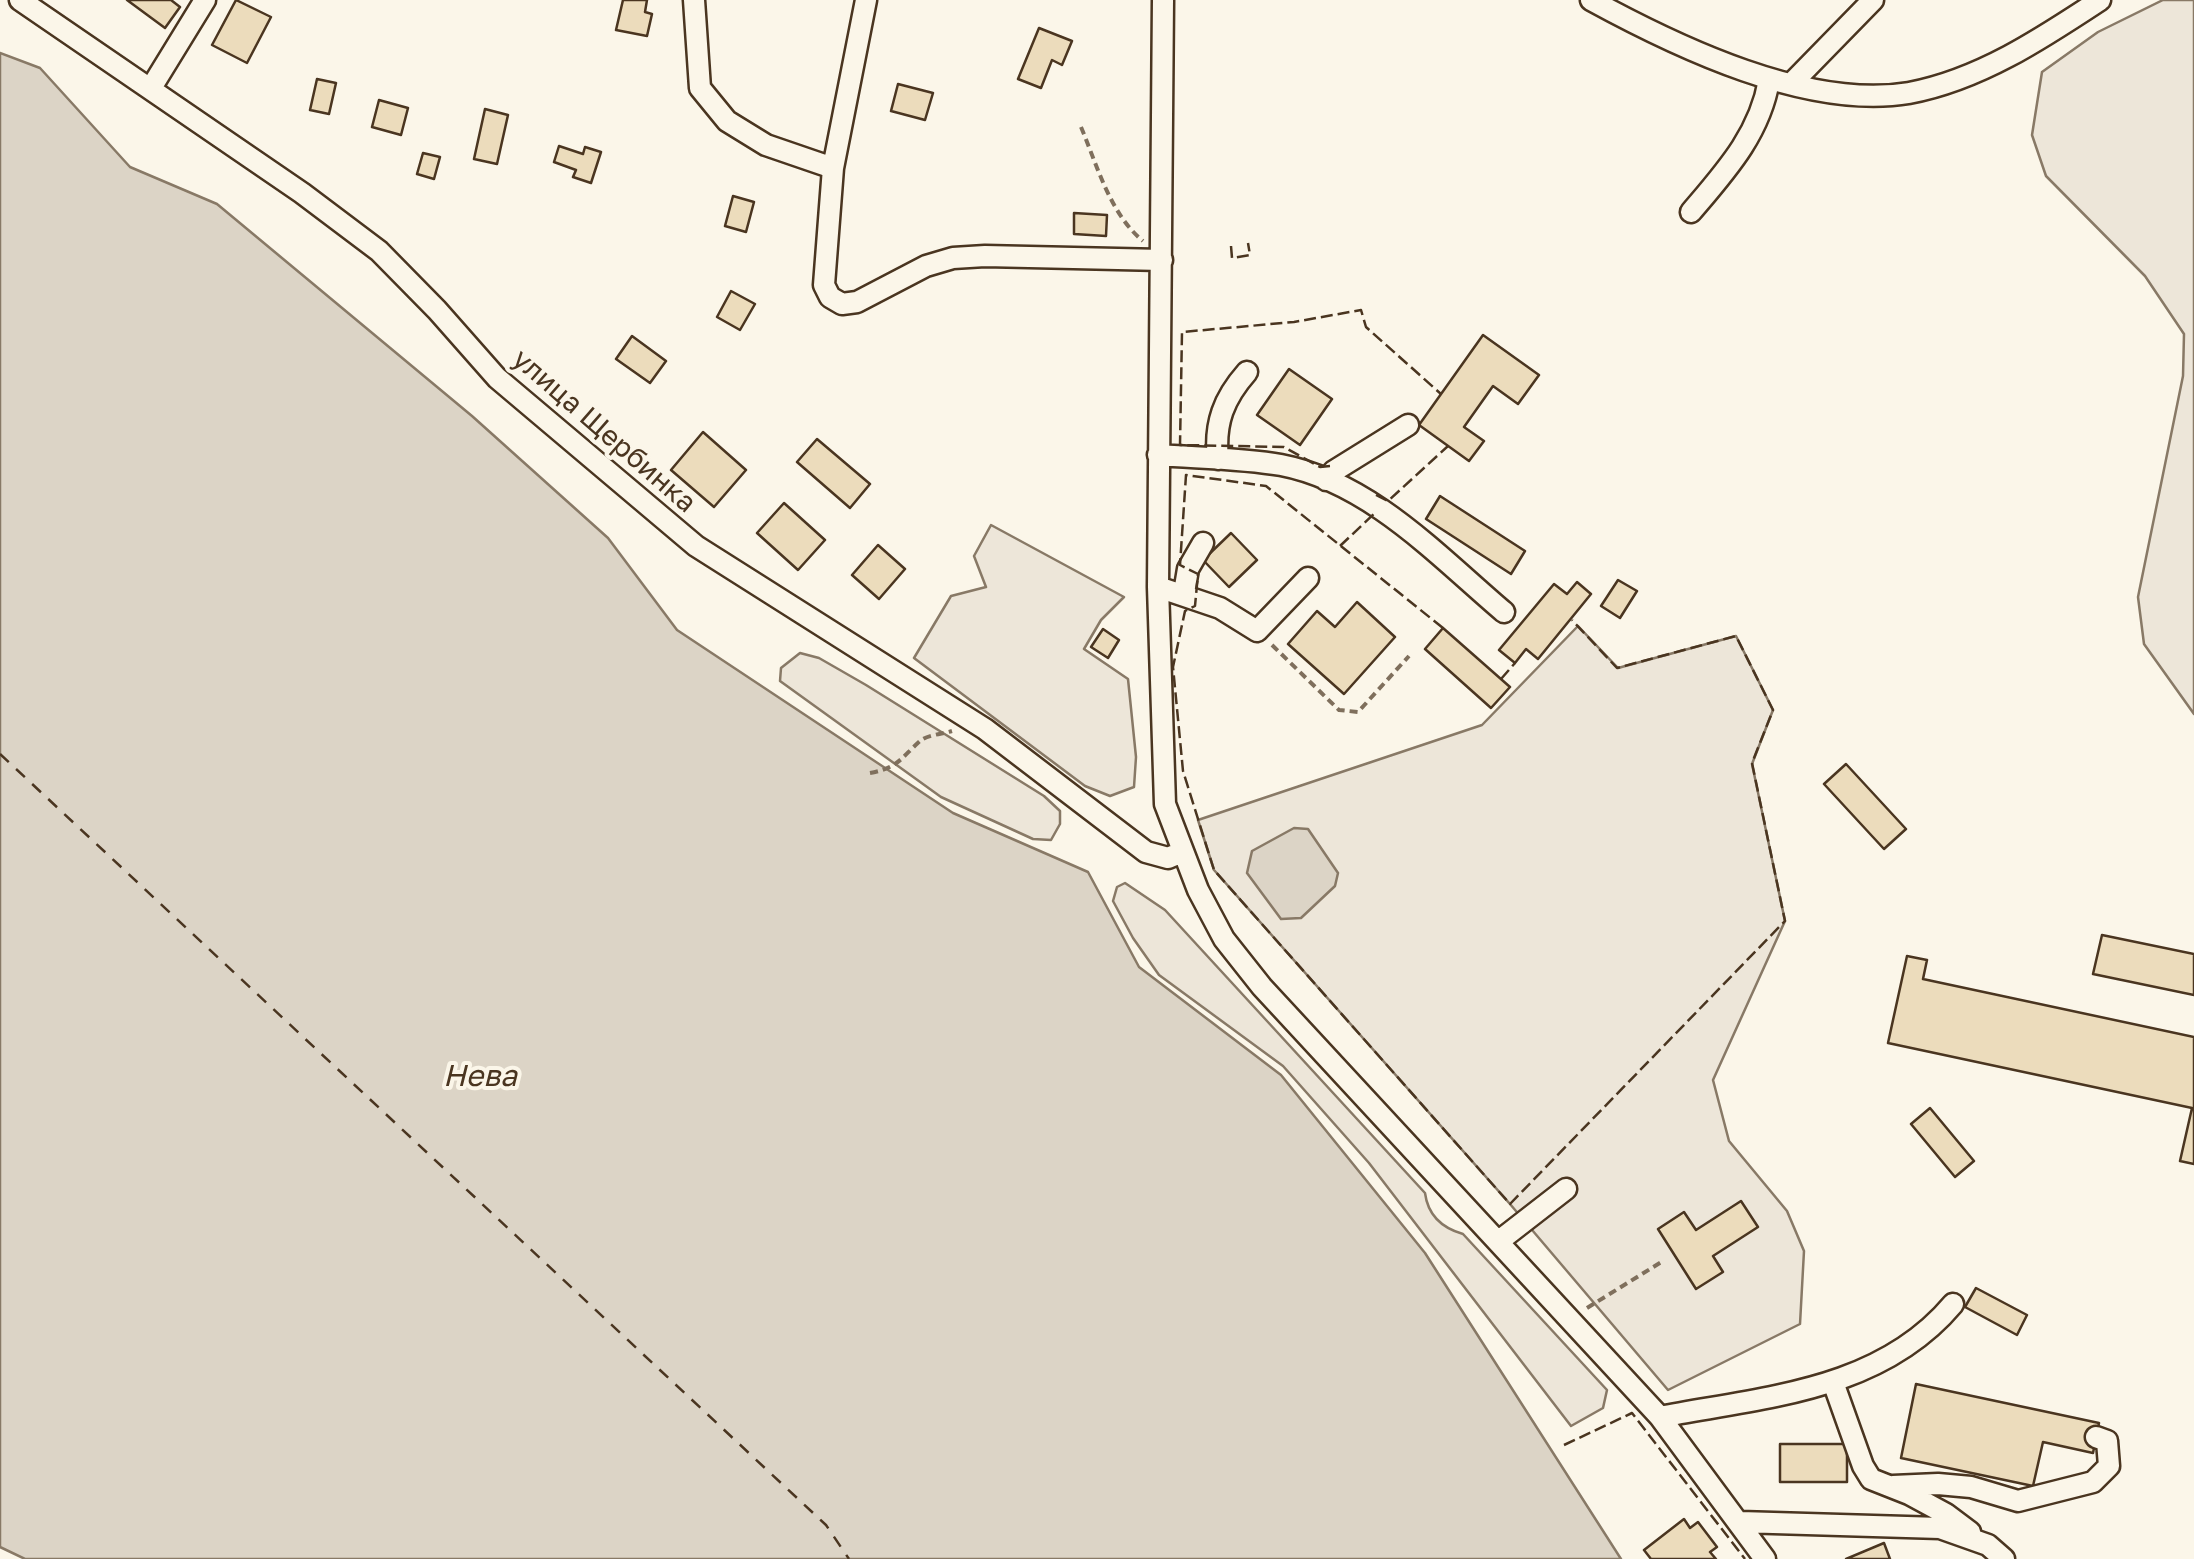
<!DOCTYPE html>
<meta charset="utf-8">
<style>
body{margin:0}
canvas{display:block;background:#fbf6e9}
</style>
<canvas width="2194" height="1559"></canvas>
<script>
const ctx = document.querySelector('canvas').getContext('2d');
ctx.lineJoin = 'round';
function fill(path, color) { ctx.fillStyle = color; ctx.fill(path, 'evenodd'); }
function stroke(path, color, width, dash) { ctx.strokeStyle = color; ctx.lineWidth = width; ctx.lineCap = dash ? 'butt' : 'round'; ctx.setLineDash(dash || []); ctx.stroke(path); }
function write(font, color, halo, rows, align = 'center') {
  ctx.font = font + ' "Golos Text",sans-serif'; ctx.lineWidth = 8; ctx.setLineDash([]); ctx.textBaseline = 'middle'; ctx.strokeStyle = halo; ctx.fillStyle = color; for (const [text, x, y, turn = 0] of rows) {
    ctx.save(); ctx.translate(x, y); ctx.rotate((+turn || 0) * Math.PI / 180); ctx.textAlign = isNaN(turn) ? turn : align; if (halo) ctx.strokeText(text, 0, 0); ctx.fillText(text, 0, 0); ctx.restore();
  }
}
const green = new Path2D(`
 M2163 0H2194V714L2144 644 2138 597 2183 376 2184 334 2145 276 2046 176 2032 135 2042 72 2098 32Z
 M991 525 1124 597 1101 620 1084 649 1128 679 1136 757 1134 787 1110 796 1085 786 914 658 951 596 986 587 974 556Z
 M1578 626 1618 668 1736 636 1773 710 1752 764 1785 921 1713 1080 1729 1141 1787 1211 1804 1251 1800 1324 1668 1390 1510 1204 1214 870 1198 820 1482 725Z
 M800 653 819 658 866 685 1044 796 1060 811V824L1051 840 1033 839 941 797 780 681 781 668Z
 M1125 883 1165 910 1425 1193C1428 1216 1442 1228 1463 1234L1607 1390 1603 1408 1571 1426 1369 1163 1283 1066 1159 975 1133 938 1113 901 1117 887Z`);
const water = new Path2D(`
 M0 53 40 68 130 167 217 204 472 416 608 538 677 630 953 813 1088 872 1139 967 1281 1075 1425 1253 1621 1559H25L0 1547Z
 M1294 828 1308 829 1338 873 1335 886 1301 918 1281 919 1247 873 1252 851Z`);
const ferry = new Path2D(`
 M0 754 826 1525 849 1559`);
const building = new Path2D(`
 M127 0H171L180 7 165 28Z
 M236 0 271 17 247 63 212 45Z
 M623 0H647L645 12 652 14 647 36 616 30Z
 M1039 28 1072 41 1062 65 1052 60 1041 88 1018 79Z
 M317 79 336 83 329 114 310 110Z
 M898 84 933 93 925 120 891 111Z
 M379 100 408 108 401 135 372 127Z
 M485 109 508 115 497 164 474 159Z
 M559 146 583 154 585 147 601 152 591 183 573 177 576 170 554 162Z
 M423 153 440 157 434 179 417 174Z
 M733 196 754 202 746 232 725 226Z
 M1074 213 1107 215 1106 236 1074 234Z
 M731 291 755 304 740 330 717 317Z
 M1483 335 1539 375 1518 404 1493 386 1464 427 1484 441 1469 461 1419 425Z
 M632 336 666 361 650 383 616 359Z
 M1289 369 1332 399 1300 445 1257 415Z
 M703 432 746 470 714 507 671 470Z
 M817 439 870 484 850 508 797 462Z
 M1440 496 1525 551 1511 574 1426 519Z
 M784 503 825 540 798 570 757 533Z
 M1231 533 1257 560 1229 587 1203 560Z
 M878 545 905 569 879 599 852 575Z
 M1618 580 1637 591 1620 618 1601 606Z
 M1577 582 1591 594 1538 659 1526 649 1515 663 1499 650 1554 584 1567 594Z
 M1357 602 1395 637 1344 694 1288 644 1317 611 1335 627Z
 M1443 628 1510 687 1491 708 1425 649Z
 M1103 629 1119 640 1108 658 1091 647Z
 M1846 764 1906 829 1884 849 1824 784Z
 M2102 935 2194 954V995L2093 974Z
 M1907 956 1927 960 1923 979 2194 1037V1164L2180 1161 2192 1108 1888 1043Z
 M1930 1108 1974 1161 1955 1177 1911 1124Z
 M1741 1201 1758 1227 1713 1256 1723 1272 1696 1289 1658 1229 1684 1212 1696 1230Z
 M1976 1288 2027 1315 2017 1335 1965 1307Z
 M1916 1384 2099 1423 2093 1453 2043 1442 2033 1486 1901 1458Z
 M1780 1444H1847V1482H1780Z
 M1684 1519 1690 1528 1698 1522 1717 1547 1710 1552 1716 1559H1651L1644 1550Z
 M1884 1543 1890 1559H1846Z`);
const path = new Path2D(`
 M1081 127C1097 165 1110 214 1143 241
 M1272 645 1339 710 1358 712 1409 656
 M870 773C898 768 901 758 920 741 927 735 942 734 952 731
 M1587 1308 1663 1261`);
const minor = new Path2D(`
 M20 0 302 193 379 251 437 310 497 378 696 546 985 729 1146 852 1168 858 1182 852
 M694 0 700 88 727 121 766 145 833 168
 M866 0 833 168 824 285 830 297 842 304 857 302 926 266 953 258 985 256 1162 260
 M1163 0 1158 587 1165 804 1198 890 1224 939 1262 987 1660 1417 1765 1559
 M1591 0C1677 47 1808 110 1909 93 1979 80 2041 39 2100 0
 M1791 84 1873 0
 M151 88 205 0
 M1691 212C1725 172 1760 134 1769 80
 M1158 455C1199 458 1241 458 1281 465 1370 482 1438 556 1504 612
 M1218 459C1214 423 1224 398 1247 372
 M1326 480 1334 471 1408 425
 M1158 587 1220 608 1257 631 1308 578
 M1184 593 1188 569 1203 543
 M1499 1241 1566 1189
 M1833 1382 1863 1466 1871 1479 1909 1494 1946 1514 1970 1532
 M1660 1417C1764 1397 1880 1391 1953 1304
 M1893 1486 1938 1484 1971 1487 2018 1501 2093 1482 2109 1466 2107 1441 2096 1437
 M1740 1522 1940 1528 1988 1545 2004 1559`);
const fence = new Path2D(`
 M1231 246 1232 258 1250 255 1248 243
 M1330 466 1320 467 1284 447 1180 445 1182 332 1294 322 1361 310 1366 327 1441 394
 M1376 495 1388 501 1448 446
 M1340 546 1377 511
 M1443 628 1266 486 1186 475 1180 565 1198 574 1195 606 1185 611 1173 667 1183 771 1214 870 1510 1204 1785 921 1752 763 1773 710 1736 636 1617 668 1572 620
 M1501 679 1515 663
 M1564 1445 1632 1413 1745 1559`);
const streetNames = [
 ["улица Щербинка",604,431,41]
];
const waterNames = [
 ["Нева",480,1076]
];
fill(green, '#ede6d9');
stroke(green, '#887966', 2.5);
fill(water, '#dcd4c6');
stroke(water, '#887966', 2.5);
stroke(ferry, '#4a3520', 2.5, [12, 10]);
fill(building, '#ecdcbc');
stroke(building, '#4a3520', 2.5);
stroke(minor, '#4a3520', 25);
stroke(path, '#7f6f5c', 4, [8, 5]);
stroke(minor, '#fbf6e9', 20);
stroke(fence, '#4a3520', 2.5, [12, 5]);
write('28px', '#4a3520', '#fbf6e9', streetNames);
write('italic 30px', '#4a3520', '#fbf6e9', waterNames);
</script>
